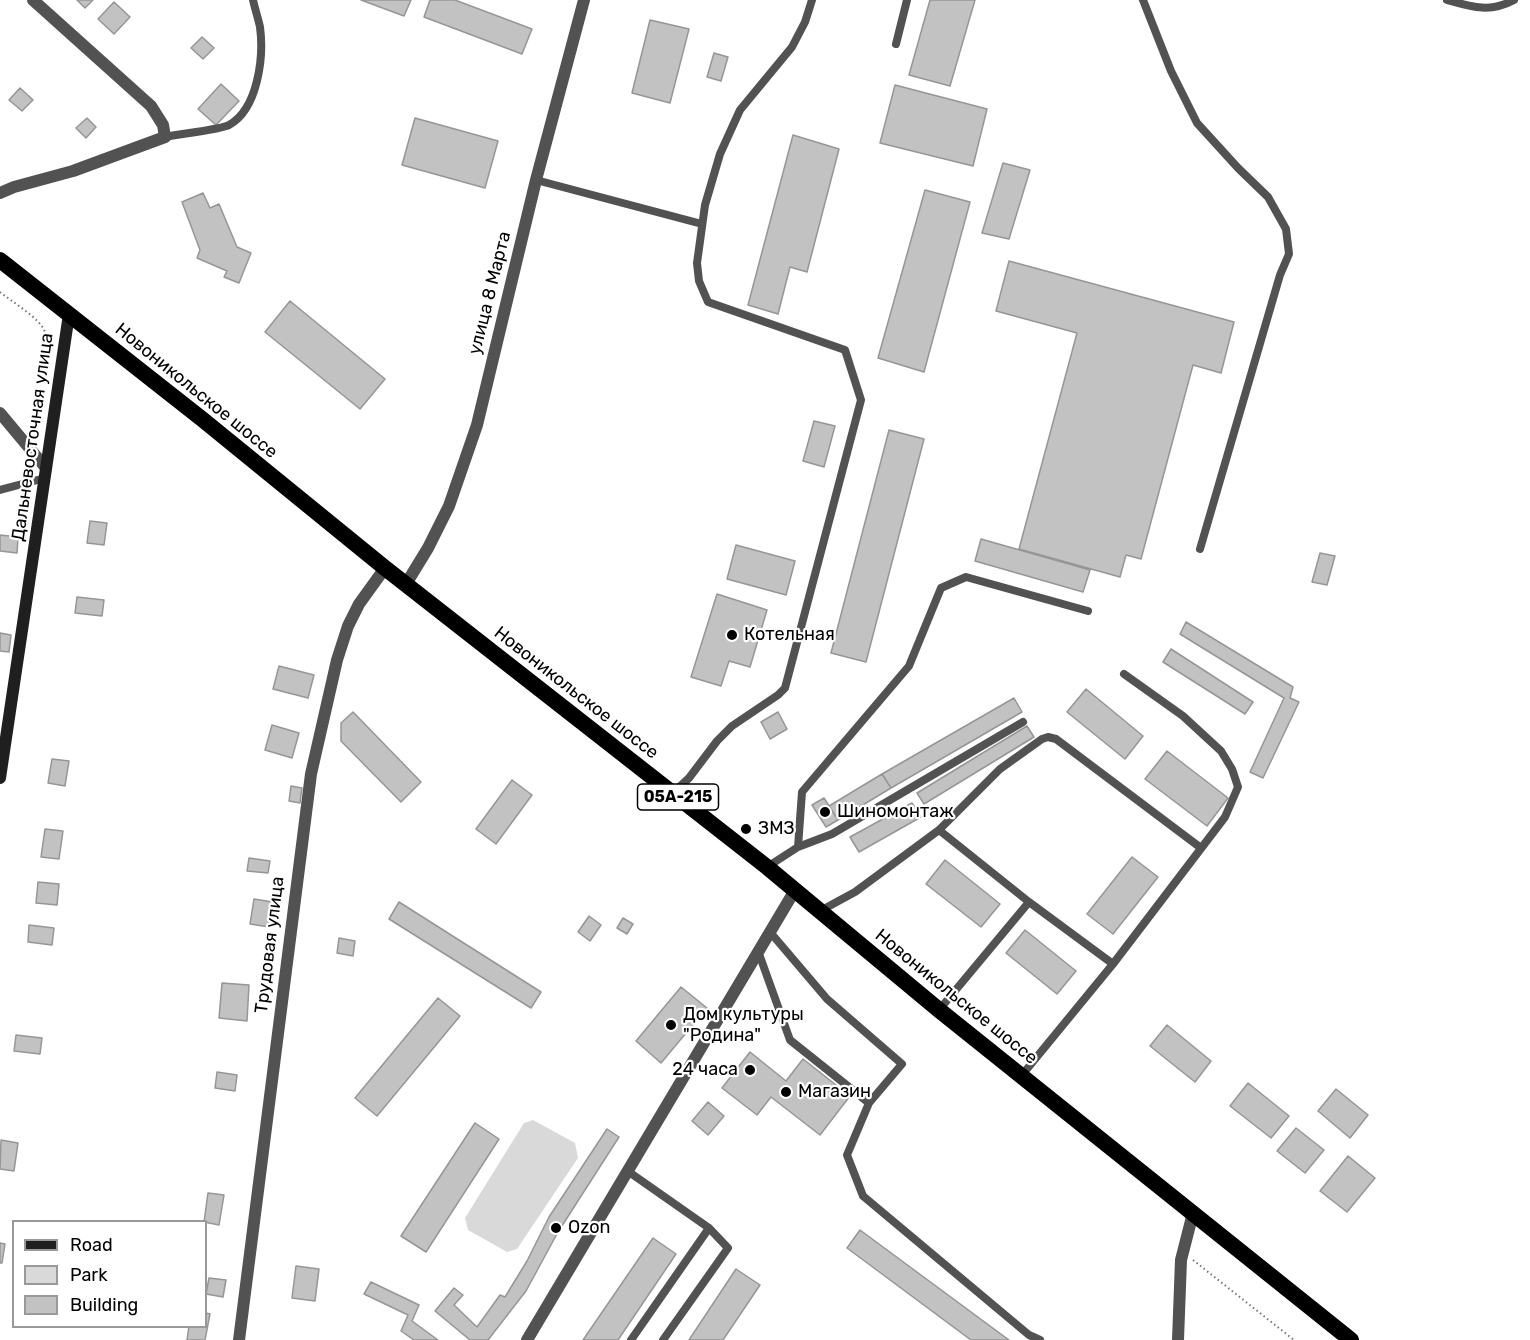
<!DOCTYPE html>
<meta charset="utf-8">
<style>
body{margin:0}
#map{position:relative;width:1530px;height:1340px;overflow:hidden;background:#fff;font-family:Rubik,sans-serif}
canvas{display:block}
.legend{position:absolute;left:12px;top:1220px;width:195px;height:108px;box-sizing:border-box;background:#fff;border:2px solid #999;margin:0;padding:8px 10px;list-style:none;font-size:18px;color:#000}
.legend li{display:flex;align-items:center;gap:12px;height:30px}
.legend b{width:30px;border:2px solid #999}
</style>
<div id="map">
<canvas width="1530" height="1340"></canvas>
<ul class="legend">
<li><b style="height:8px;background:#1f1f1f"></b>Road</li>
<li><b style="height:16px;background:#d9d9d9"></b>Park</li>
<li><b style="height:16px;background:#c2c2c2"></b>Building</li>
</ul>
</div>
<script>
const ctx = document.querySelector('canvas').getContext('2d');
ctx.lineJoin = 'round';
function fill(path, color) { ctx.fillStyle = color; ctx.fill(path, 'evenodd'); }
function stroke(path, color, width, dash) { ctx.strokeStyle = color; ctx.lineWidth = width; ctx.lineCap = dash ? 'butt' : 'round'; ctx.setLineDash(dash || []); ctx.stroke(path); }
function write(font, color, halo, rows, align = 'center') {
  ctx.font = font + ' Rubik,sans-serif'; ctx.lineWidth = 4.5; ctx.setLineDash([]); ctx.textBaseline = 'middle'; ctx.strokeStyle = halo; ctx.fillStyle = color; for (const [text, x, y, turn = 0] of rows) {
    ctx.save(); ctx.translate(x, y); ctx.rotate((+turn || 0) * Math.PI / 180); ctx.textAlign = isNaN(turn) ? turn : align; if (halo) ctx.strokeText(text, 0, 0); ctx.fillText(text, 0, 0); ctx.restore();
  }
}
const green = new Path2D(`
 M533 1120 575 1143 578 1158 517 1249 507 1252 468 1230 465 1218 524 1123Z`);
const building = new Path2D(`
 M77 0H93L85 8Z
 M361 0H411L404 16Z
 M430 0H455L532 29 522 54 424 17Z
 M930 0H975L950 86 909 75Z
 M114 2 130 17 114 34 98 19Z
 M650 20 689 29 670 103 632 93Z
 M202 37 214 48 203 59 191 48Z
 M714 53 728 57 721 81 707 77Z
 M221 84 239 101 216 125 198 109Z
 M895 85 987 109 973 166 880 143Z
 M20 88 33 100 22 111 9 100Z
 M87 118 96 127 86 138 76 128Z
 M415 118 498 141 485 188 402 165Z
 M793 135 839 149 807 272 790 267 778 314 748 305Z
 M1003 163 1030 170 1009 239 982 233Z
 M925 190 970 202 924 372 878 358Z
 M203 193 210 208 219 204 237 247 251 253 239 283 224 277 227 271 197 258 200 250 182 202Z
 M1009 261 1234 322 1221 373 1193 365 1141 559 1126 555 1120 577 1019 549 1077 333 996 311Z
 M290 301 385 379 360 409 265 332Z
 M814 421 835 426 824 467 803 461Z
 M889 430 924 439 866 662 831 653Z
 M90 521 107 523 104 545 87 543Z
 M0 535 18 537 17 553 0 551Z
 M981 539 1090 570 1083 592 975 561Z
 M736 545 795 561 786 595 727 579Z
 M1320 553 1335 556 1327 585 1312 582Z
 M717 594 767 610 750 667 729 661 721 686 691 677Z
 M77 597 104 600 102 616 75 613Z
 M1186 622 1293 687 1290 698 1299 702 1263 778 1250 772 1284 698 1180 634Z
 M0 633 11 635 9 652 0 651Z
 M1171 649 1253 702 1245 714 1163 662Z
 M279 666 314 675 308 698 273 689Z
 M1086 689 1143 736 1125 759 1067 712Z
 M1014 698 1022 712 891 788 882 774Z
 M353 712 421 782 401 802 341 741V723Z
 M778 712 787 729 770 739 761 722Z
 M272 725 299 733 292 758 265 750Z
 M1027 726 1034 737 924 804 917 793Z
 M1167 751 1228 798 1207 826 1145 779Z
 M52 759 69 761 65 786 48 783Z
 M882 774 891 788 838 820 829 806Z
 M512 780 532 795 496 844 476 829Z
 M291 786 302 788 300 803 289 801Z
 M824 798 838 820 826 827 812 805Z
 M912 803 921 817 859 852 850 837Z
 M45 829 63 831 59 859 41 857Z
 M1132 857 1158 877 1113 934 1087 914Z
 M249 858 270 861 268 873 247 871Z
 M945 860 1000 904 981 927 926 884Z
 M38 882 59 884 57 905 36 903Z
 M254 899 273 902 269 927 250 924Z
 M399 902 541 992 531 1008 389 919Z
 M589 916 601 925 590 941 578 932Z
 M623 918 633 924 627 934 617 928Z
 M29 925 54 928 52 945 28 942Z
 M1025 930 1076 971 1057 994 1006 953Z
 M339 938 355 941 353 956 337 953Z
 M222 983 249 985 247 1021 219 1018Z
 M681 987 707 1008 661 1063 636 1041Z
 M438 998 460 1016 377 1116 355 1098Z
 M1167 1025 1211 1061 1195 1082 1150 1046Z
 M16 1035 42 1038 40 1054 14 1051Z
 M750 1052 786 1081 803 1059 850 1096 820 1135 771 1097 757 1115 722 1088Z
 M217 1072 237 1075 235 1091 215 1088Z
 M1248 1083 1289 1116 1271 1138 1230 1106Z
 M1336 1089 1368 1115 1350 1138 1318 1111Z
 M708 1102 724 1116 708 1135 692 1121Z
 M475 1123 499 1139 426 1252 401 1236Z
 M1296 1128 1324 1150 1305 1173 1277 1151Z
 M607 1129 619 1137 558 1232 526 1291 488 1340H470L435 1311 454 1288 463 1295 454 1305 477 1327 500 1295 505 1297 527 1261 549 1217Z
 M1 1140 18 1143 14 1171 0 1169Z
 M1348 1156 1375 1178 1347 1212 1320 1191Z
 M208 1193 224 1195 219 1225 204 1222Z
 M860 1230 1009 1340H971L847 1248Z
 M653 1238 676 1254 618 1340H583Z
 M0 1243 5 1244 2 1263H0Z
 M296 1266 319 1269 315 1301 292 1298Z
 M736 1269 760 1285 723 1340H689Z
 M209 1278 226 1280 223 1297 206 1294Z
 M371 1282 419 1305 412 1321 438 1340H414L401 1331 408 1315 364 1294Z
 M206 1313 210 1314 205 1340H187L189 1326H206Z`);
const path = new Path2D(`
 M0 292C12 302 40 318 45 332 50 345 47 361 45 375
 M1193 1260 1294 1340`);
const service = new Path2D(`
 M1143 0 1171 71 1197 123 1238 168 1268 197 1286 229 1289 254 1280 275 1200 549
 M1447 0C1472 7 1490 13 1514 0
 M896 44 907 0
 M165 137C177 134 220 130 229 125 258 109 264 57 260 27 258 18 255 9 253 0
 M536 180 702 224
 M0 490 45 478
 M673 793 689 778 717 741 732 726 778 695 785 688 861 400 845 350 708 302 699 281 697 263 705 205 720 154 740 110 792 47 805 22 812 0
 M939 830 1029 902 1113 964
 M798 847 832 834 1023 722
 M767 867 798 847 802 792 909 666 941 588 966 577 1088 611
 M820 911 855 892 939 830 1000 769 1042 739 1048 737 1056 739 1201 848
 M770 932 827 999 902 1064 869 1103
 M758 951 790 1040 869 1103 847 1155 863 1196 1029 1335 1040 1340
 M939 1010 1029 902
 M1022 1075 1113 964 1225 817 1238 787 1232 769 1221 751 1183 716 1124 674
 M629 1172 709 1228 631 1340
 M663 1340 728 1248 709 1228`);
const minor = new Path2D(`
 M0 193 14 187 73 171 165 137 163 125 151 106 33 0
 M0 413 46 468
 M406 584 428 548 449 506 477 425 536 180 584 0
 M239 1340 311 774 337 660 348 626 359 604 385 568
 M527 1340 795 890
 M1178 1340 1181 1260 1193 1213`);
const secondary = new Path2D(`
 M0 778 69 314`);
const trunk = new Path2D(`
 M0 260 202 419 385 568 767 867 939 1010 1351 1340`);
const markers = [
 [732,635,6,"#000"],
 [825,812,6,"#000"],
 [746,829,6,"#000"],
 [671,1025,6,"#000"],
 [750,1070,6,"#000"],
 [786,1092,6,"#000"],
 [556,1228,6,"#000"]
];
const shields = [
 [678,797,81]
];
const shieldNames = [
 ["05А-215",678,797]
];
const streetNames = [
 ["улица 8 Марта",490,293,-76],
 ["Новоникольское шоссе",196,391,39],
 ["Дальневосточная улица",33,437,-82],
 ["Новоникольское шоссе",576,693,38],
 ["Трудовая улица",270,945,-83],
 ["Новоникольское шоссе",956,997,39]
];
const poiNames = [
 ["Котельная",744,635],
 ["Шиномонтаж",837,812],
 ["ЗМЗ",758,829],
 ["Дом культуры",683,1015],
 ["\"Родина\"",683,1036],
 ["24 часа",738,1070,"right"],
 ["Магазин",798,1092],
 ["Ozon",568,1228]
];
fill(green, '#d9d9d9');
fill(building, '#c2c2c2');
stroke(building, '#969696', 1.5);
stroke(path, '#747474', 2, [1.5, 3]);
stroke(service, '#525252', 8);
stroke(minor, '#525252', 12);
stroke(secondary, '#1f1f1f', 12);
stroke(trunk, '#000', 16);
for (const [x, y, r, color] of markers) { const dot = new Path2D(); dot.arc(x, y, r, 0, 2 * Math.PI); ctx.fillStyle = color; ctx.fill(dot); stroke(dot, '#fff', 2); }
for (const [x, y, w] of shields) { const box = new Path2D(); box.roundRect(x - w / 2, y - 13, w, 26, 4.5); ctx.fillStyle = '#fff'; ctx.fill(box); stroke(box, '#000', 1.5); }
write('bold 16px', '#000', null, shieldNames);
write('18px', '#000', '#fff', streetNames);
write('18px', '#000', '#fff', poiNames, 'left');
</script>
